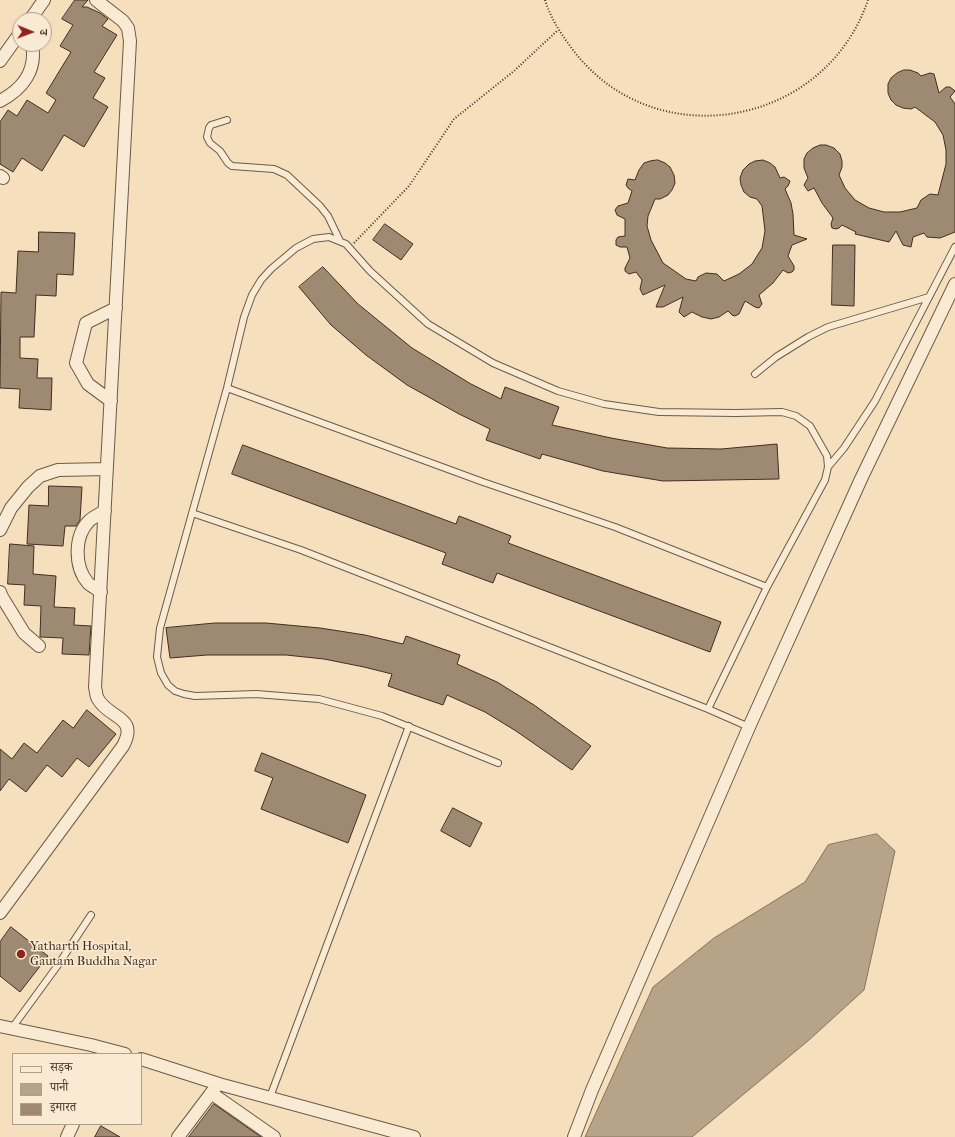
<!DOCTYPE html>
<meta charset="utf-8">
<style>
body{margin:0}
#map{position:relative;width:955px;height:1137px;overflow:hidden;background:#f5dfbc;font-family:"IM FELL French Canon","Noto Serif Devanagari",serif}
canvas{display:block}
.legend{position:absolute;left:12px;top:1053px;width:130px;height:72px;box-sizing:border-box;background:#f8ead3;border:1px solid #ae9f8c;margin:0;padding:5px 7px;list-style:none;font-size:12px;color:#402e22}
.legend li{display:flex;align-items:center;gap:8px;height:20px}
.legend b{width:20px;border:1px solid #ae9f8c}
.north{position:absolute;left:12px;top:12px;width:40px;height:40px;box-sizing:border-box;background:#f8ead3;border:1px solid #ae9f8c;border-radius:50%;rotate:91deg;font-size:11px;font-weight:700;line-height:16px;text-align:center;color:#402e22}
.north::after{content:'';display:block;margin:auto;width:14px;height:18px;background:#8f2418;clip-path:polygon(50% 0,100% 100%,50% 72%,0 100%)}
</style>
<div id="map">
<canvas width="955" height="1137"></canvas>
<ul class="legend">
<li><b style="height:5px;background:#f8ead3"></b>सड़क</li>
<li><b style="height:11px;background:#b7a388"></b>पानी</li>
<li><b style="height:11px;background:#9e8a72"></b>इमारत</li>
</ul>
<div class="north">उ</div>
</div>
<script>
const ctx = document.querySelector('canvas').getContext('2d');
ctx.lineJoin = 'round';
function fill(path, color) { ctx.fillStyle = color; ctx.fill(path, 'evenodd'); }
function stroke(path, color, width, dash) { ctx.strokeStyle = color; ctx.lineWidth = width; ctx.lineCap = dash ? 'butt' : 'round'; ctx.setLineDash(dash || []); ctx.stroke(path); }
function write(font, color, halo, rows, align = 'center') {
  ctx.font = font + ' "IM FELL French Canon",serif'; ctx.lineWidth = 3; ctx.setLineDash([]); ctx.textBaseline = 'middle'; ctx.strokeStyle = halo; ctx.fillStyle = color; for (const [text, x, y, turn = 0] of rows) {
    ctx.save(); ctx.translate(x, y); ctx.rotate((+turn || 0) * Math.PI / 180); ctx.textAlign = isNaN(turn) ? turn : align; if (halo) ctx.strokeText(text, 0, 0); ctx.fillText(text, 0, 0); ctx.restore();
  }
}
const water = new Path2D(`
 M877 834 895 851 864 990 809 1040 692 1137H585L653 987 714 938 805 882 828 845Z`);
const building = new Path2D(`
 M75 0H88L82 7H87L100 13 108 19 102 26 117 35 94 72 105 78 93 98 108 107 84 147 64 135 42 171 22 158 13 172 0 164V122L8 110 17 116 27 100 48 113 56 100 46 93 71 52 60 46 73 25 62 19Z
 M904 70H910L918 73 921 76 930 73 934 74 939 93 946 87H950L955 91 950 97 955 104V232L940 238 927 237 924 233 913 237 911 247 903 245 896 231 889 242 855 234 856 232 842 225 839 228 836 229 832 228 831 224 833 218 822 203 814 188 808 191 804 185 808 178 804 168V159L807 153 813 148 820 145H826L834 148 840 154 842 161V167L839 175 845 188 855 200 869 208 884 212H900L917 208 921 200 930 194 938 195 946 164V150L943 135 935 122 915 107 911 109 903 108 896 105 891 100 888 93V84L891 78 897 73Z
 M658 160 665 163 670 167 674 175 675 183 672 190 668 195 660 199H655L648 216 647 226 651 240 663 263 686 279 696 281 698 277 706 273 717 274 724 281 739 274 752 264 762 248 765 231 762 206 757 199 750 197 744 192 741 185 740 178 743 170 749 164 755 161 763 160 770 163 775 167 780 178 784 177 790 181 788 186 785 189 791 203 793 214 794 235 807 239 792 245 788 256 794 266V270L792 272 788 273 783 270 773 283 759 295 762 304 759 308 755 307 745 301 739 314 735 316 732 315 728 311 719 317 711 319 702 317 692 312 684 317 679 312 683 297 663 307H656L665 285 643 295 640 289 642 280 636 272 629 274 625 271V268L630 258 627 247H620L616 245V240L618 237 625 236V219L617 215 615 210 618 206 628 203 632 191 628 188 626 185 628 179 635 180 639 170 644 163 650 161Z
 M385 224 413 244 401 260 373 240Z
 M39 232 75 233 73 275 57 274 56 296 36 295 34 337H20V358L38 359 37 378H52L51 410 19 408 20 389 0 388 1 292 16 293 18 251 38 252Z
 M833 245H855L854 306 832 305Z
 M323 267 358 304 412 348 471 384 501 399 505 387 559 407 552 425 611 438 667 448 721 449 777 444 779 479 663 481 603 471 542 454 540 459 486 440 490 429 459 414 407 385 366 355 331 325 299 287Z
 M243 445 456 524 459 516 511 536 508 543 721 622 710 652 497 573 493 583 442 564 446 553 232 474Z
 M49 486 82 487 80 520 76 526H65L63 546 27 544 29 505 48 506Z
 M10 544 34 546 33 574 56 576 54 607 75 608 74 625 91 626 89 655 62 654 63 638 40 637 41 606 24 605 25 585 8 584Z
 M215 623H266L320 628 365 635 403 644 406 636 460 655 457 664 497 682 534 705 591 746 572 770 516 731 485 712 447 695 443 705 388 686 392 674 364 667 324 659 286 655H207L170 658 166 628Z
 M87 710 116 734 89 767 77 758 62 777 47 765 26 792 9 779 0 791V749L12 759 24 743 37 753 63 720 73 728Z
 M262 753 366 795 348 843 261 809 273 778 255 771Z
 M453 808 482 823 470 847 441 831Z
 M11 927 48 956 20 992 0 976V942Z
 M214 1104 261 1137H189Z
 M101 1126 120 1137H95Z`);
const path = new Path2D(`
 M545 0C551 19 561 34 573 50 655 158 825 127 868 0
 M354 243 409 186 454 119 514 71 558 30`);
const service = new Path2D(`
 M227 120 211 125 209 128 207 137 210 143 220 151 228 163 232 166 274 169 287 175 320 206 328 216 340 241
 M755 374 776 357 808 337 828 327 929 297
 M227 388 483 482 615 527 767 587
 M828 467 844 448 875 401 955 247
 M192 513 301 550 708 709 749 727
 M498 763 382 716 319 699 256 694 195 696 184 694 175 691 168 685 161 673 157 657 160 628 227 388 244 317 252 295 261 280 271 269 296 248 313 239 329 237 346 244 370 271 428 324 493 363 558 391 604 404 659 412 736 413 782 412 796 416 810 426 827 456 828 467 825 480 767 587 708 709
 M12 1028 58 965 91 915
 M270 1097 409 726`);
const minor = new Path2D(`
 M30 20 44 0
 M0 61 20 33
 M0 101C23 89 37 70 32 44
 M0 176 3 178
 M111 401 88 384 76 363 86 323 116 308
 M0 530 11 508 28 487 40 476 58 470 107 469
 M0 592 2 597 24 633 39 646
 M101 592C97 589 91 586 88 583 74 567 74 536 89 521 93 517 100 514 105 511
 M0 913 123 746C139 716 109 719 98 699 96 696 96 691 95 687L130 41 128 28 123 21 96 0
 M0 1026 91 1045 125 1054
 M141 1059 219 1084 414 1137
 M211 1093 274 1137
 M67 1137 73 1124
 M178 1137 215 1088
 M574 1137 592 1090 749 727 861 479 955 284`);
const markers = [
 [21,954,5,"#8f2418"]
];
const poiNames = [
 ["Yatharth Hospital,",30,947],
 ["Gautam Buddha Nagar",30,962]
];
fill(water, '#b7a388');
stroke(water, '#87745f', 1);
fill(building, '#9e8a72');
stroke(building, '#402e22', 1);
stroke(service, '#6d5a48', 8);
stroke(minor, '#6d5a48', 14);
stroke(path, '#402e22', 2, [1, 2]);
stroke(service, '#f8ead3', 6);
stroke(minor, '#f8ead3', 12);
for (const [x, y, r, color] of markers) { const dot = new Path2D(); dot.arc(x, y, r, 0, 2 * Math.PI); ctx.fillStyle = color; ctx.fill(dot); stroke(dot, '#f8ead3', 1.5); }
write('13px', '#402e22', '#f8ead3', poiNames, 'left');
</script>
